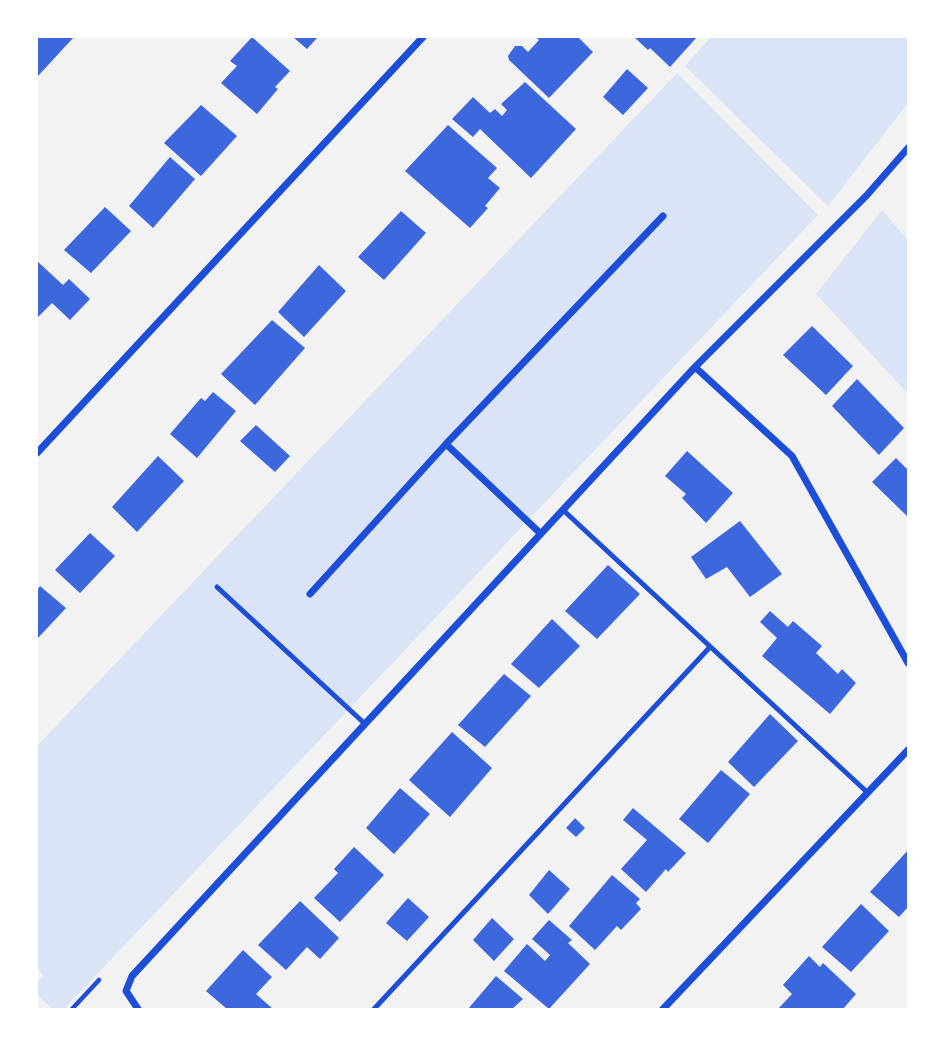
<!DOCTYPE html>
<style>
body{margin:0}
#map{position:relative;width:945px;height:1046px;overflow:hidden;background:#f2f2f2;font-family:Karla,sans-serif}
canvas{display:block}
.frame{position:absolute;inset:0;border:38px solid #fff;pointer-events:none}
</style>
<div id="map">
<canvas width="945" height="1046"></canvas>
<div class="frame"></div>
</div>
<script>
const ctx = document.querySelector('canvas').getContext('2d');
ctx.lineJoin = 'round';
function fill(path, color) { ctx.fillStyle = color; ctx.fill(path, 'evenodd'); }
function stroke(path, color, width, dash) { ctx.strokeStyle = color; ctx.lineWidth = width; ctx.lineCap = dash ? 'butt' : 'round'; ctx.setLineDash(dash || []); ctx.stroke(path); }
const green = new Path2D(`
 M711 37H908V103L828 206 685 66Z
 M677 73 818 215 64 1009H52L37 995V983L43 976 37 966V746Z
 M882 210 908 240V394L816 294Z`);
const building = new Path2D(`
 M37 37H74L37 77Z
 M252 37 290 71 275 87 278 89 257 114 221 83 237 66 230 61Z
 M293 37H318L307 49Z
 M536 37H578L593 52 549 98 509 60 508 56 515 46H522L528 52 539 40Z
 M634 37H697L670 67 650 48 648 50Z
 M627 69 648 88 623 115 603 97Z
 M525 82 576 129 531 178 480 129 473 137 452 119 473 97 490 113 495 109 502 116 507 110 501 104Z
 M201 105 237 136 201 176 164 143Z
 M448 125 497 168 488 178 500 188 485 206 488 208 470 228 405 171Z
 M170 157 195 179 153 228 129 206Z
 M105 207 131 231 91 273 64 250Z
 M401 211 426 233 384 280 358 257Z
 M37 261 63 285 69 279 90 299 70 320 52 303 37 318Z
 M319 265 346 291 304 337 278 312Z
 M272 320 305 348 255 405 221 374Z
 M812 326 853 366 826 395 783 355Z
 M857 379 904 428 879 455 832 406Z
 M213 392 236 411 197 458 170 434 201 398 205 401Z
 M256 425 290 456 275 472 240 441Z
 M687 451 733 493 706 523 682 498 686 494 665 476Z
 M158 456 184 481 137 532 112 507Z
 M896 458 908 470V517L872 482Z
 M740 521 782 574 750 597 727 567 706 579 691 557Z
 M90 533 115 556 80 593 55 570Z
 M608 565 640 594 597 639 565 611Z
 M40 586 66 608 37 639V590Z
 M770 611 788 627 793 621 822 646 816 653 838 674 842 669 856 683 830 714 762 656 777 638 760 622Z
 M552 619 580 646 539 688 511 664Z
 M504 674 531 696 485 747 458 725Z
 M770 714 798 741 754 787 728 762Z
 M452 732 492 768 450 817 409 780Z
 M721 770 750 794 708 843 679 819Z
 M400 788 430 814 394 854 366 828Z
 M633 808 686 853 668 872 666 869 646 892 621 869 647 840 623 820Z
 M575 818 585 828 576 837 566 828Z
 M354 847 384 875 340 922 314 898 338 873 334 869Z
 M908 850V907L899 917 870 892Z
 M549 870 570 889 548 914 529 895Z
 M612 875 640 899 636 903 641 909 621 930 617 926 595 950 569 926Z
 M408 898 429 917 407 941 386 923Z
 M300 901 339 938 320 959 307 947 286 970 258 945Z
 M861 904 889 931 851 972 822 947Z
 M492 918 514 939 494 961 473 940Z
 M549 920 572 940 568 943 590 964 549 1009 504 971 527 944 545 961 550 955 532 939Z
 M243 950 272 977 256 994 273 1009H227L206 991Z
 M809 956 820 967 823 963 856 994 843 1009H778L792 994 783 985Z
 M496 976 523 999 512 1009H468Z`);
const path = new Path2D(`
 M72 1009 99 980`);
const service = new Path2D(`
 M563 510 868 793
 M217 587 364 723
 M374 1009 710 647`);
const minor = new Path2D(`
 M695 367 792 456 908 663
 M446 444 541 534
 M37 453 423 37
 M310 594 446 444 663 216
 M138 1009 126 991 132 976 695 367 867 195 908 148
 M663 1009 908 750`);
fill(green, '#dbe4f7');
fill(building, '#3d67dc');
stroke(path, '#1d4ed8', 4.5);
stroke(service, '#1d4ed8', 5);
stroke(minor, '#1d4ed8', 7);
</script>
